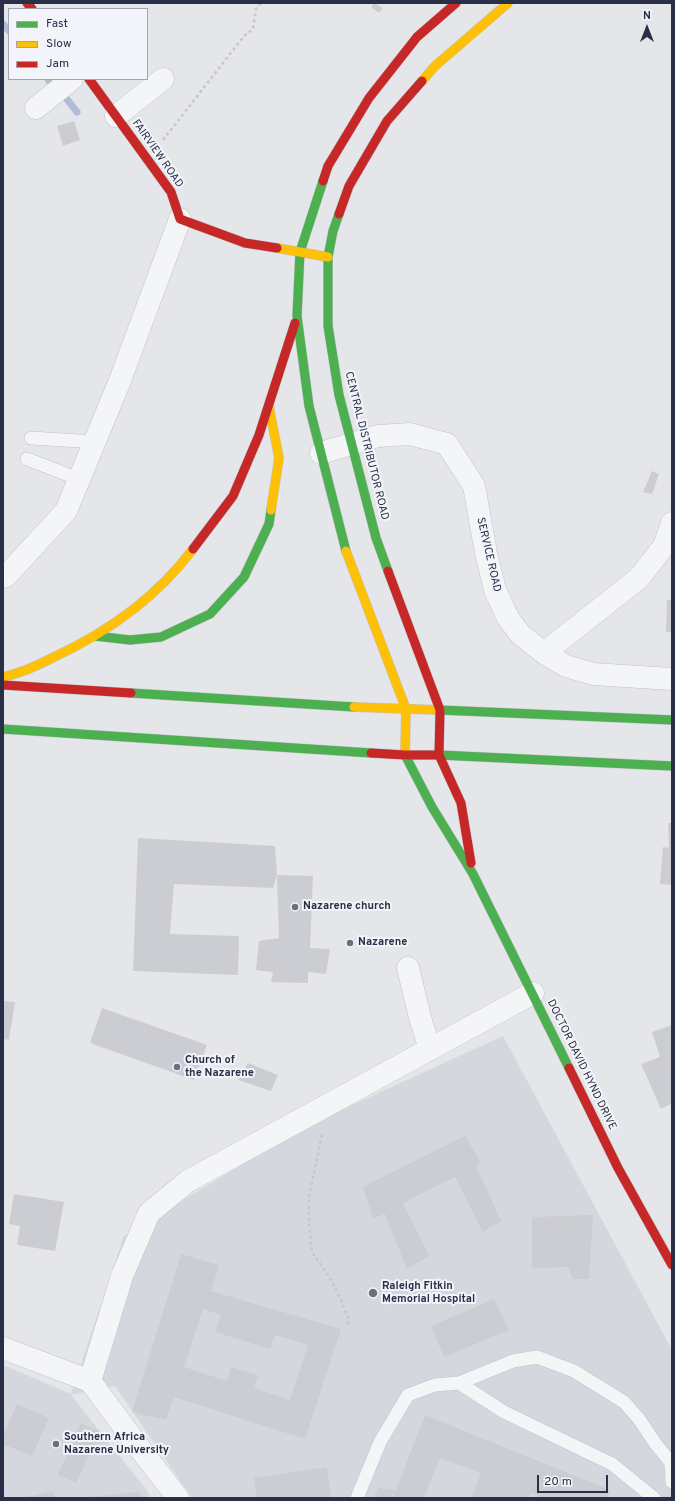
<!DOCTYPE html>
<style>
body{margin:0}
#map{position:relative;width:675px;height:1501px;overflow:hidden;background:#e5e6ea;font-family:Overpass,sans-serif}
canvas{display:block}
.frame{position:absolute;inset:0;border:4px solid #292f46;pointer-events:none}
.legend{position:absolute;left:8px;top:8px;width:140px;height:72px;box-sizing:border-box;background:#f3f4f9;border:1px solid #a2a5b1;margin:0;padding:5px 7px;list-style:none;font-size:12px;color:#292f46}
.legend li{display:flex;align-items:center;gap:8px;height:20px}
.legend b{width:20px;border:1px solid #a2a5b1}
.north{position:absolute;left:627px;top:8px;width:40px;height:40px;-webkit-text-stroke:3px #f3f4f9;paint-order:stroke;rotate:0deg;font-size:11px;font-weight:700;line-height:16px;text-align:center;color:#292f46}
.north::after{content:'';display:block;margin:auto;width:14px;height:18px;background:#292f46;clip-path:polygon(50% 0,100% 100%,50% 72%,0 100%)}
.scale{position:absolute;left:537px;top:1475px;width:71px;height:18px;box-sizing:border-box;border:2px solid #292f46;border-top:0;padding-left:5px;font-size:12px;line-height:14px;white-space:nowrap;color:#292f46;-webkit-text-stroke:3px #f3f4f9;paint-order:stroke}
</style>
<div id="map">
<canvas width="675" height="1501"></canvas>
<div class="frame"></div>
<ul class="legend">
<li><b style="height:5px;background:#4caf50"></b>Fast</li>
<li><b style="height:5px;background:#ffc107"></b>Slow</li>
<li><b style="height:5px;background:#c62828"></b>Jam</li>
</ul>
<div class="north">N</div>
<div class="scale">20 m</div>
</div>
<script>
const ctx = document.querySelector('canvas').getContext('2d');
ctx.lineJoin = 'round';
function fill(path, color) { ctx.fillStyle = color; ctx.fill(path, 'evenodd'); }
function stroke(path, color, width, dash) { ctx.strokeStyle = color; ctx.lineWidth = width; ctx.lineCap = dash ? 'butt' : 'round'; ctx.setLineDash(dash || []); ctx.stroke(path); }
function write(font, color, halo, rows, align = 'center') {
  ctx.font = font + ' Overpass,sans-serif'; ctx.lineWidth = 4; ctx.setLineDash([]); ctx.textBaseline = 'middle'; ctx.strokeStyle = halo; ctx.fillStyle = color; for (const [text, x, y, turn = 0] of rows) {
    ctx.save(); ctx.translate(x, y); ctx.rotate((+turn || 0) * Math.PI / 180); ctx.textAlign = isNaN(turn) ? turn : align; if (halo) ctx.strokeText(text, 0, 0); ctx.fillText(text, 0, 0); ctx.restore();
  }
}
const built = new Path2D(`
 M503 1036 672 1350V1498H192L115 1386 71 1395 149 1493 150 1498H3V1365L71 1394 124 1236 304 1127Z`);
const stream = new Path2D(`
 M3 24 9 31
 M48 79 50 82
 M66 98 77 112`);
const building = new Path2D(`
 M374 3 383 8 379 13 371 7Z
 M74 121 80 140 63 146 57 126Z
 M652 471 659 474 652 494 643 492Z
 M667 600H672V632H666Z
 M668 823H672V885L660 884 663 847 669 848Z
 M138 838 275 846 277 875 273 888 174 884 170 934 239 936 238 975 133 971Z
 M277 875 313 876 310 948 330 949 326 974 308 972V983L271 982 273 972 256 970 259 941 279 938Z
 M3 1001 15 1002 9 1040 3 1039Z
 M102 1008 207 1045 194 1080 90 1043Z
 M672 1025V1103L661 1109 641 1064 660 1057 652 1032Z
 M248 1063 278 1075 271 1091 238 1080Z
 M465 1136 481 1163 476 1166 501 1221 483 1232 455 1177 403 1203 429 1256 407 1269 385 1214 373 1218 363 1187Z
 M14 1194 64 1202 55 1251 17 1245 20 1226 9 1224Z
 M593 1215 589 1279H573L568 1267 532 1268V1217Z
 M181 1254 219 1265 211 1291 341 1329 305 1439 174 1397 166 1420 132 1412ZM203 1309 221 1315 215 1332 270 1349 275 1335 308 1345 290 1400 254 1388 258 1375 231 1367 227 1381 184 1367Z
 M494 1299 509 1330 444 1357 431 1326Z
 M17 1404 49 1418 32 1456 3 1444V1436Z
 M425 1415 610 1490 607 1498H543L531 1493 529 1498H471L481 1473 440 1458 424 1498H393Z
 M81 1423 100 1432 76 1483 58 1475Z
 M327 1467 331 1498H257L254 1478Z
 M378 1488 396 1490 390 1498H374Z
 M53 1491 55 1498H26V1497Z
 M140 1492 141 1498H87V1497Z`);
const path = new Path2D(`
 M163 140 244 36 253 29 256 9 261 3
 M322 1135 309 1196V1224L312 1252 330 1278 340 1298 348 1317V1327`);
const lane = new Path2D(`
 M31 438 95 442
 M27 459 79 479
 M459 1383 504 1412 612 1464 654 1498
 M671 1464 672 1482
 M357 1498 380 1442 408 1395 435 1385 459 1383 513 1361 537 1357 574 1371 624 1402 639 1419 655 1443 672 1464`);
const street = new Path2D(`
 M36 108 72 79
 M116 116 163 79
 M321 453 378 436 410 434 447 444 474 486 486 553 495 590 508 618 520 634 544 653 566 666 593 674 672 679
 M3 577 6 576 66 511 119 383 180 219
 M544 653 639 578 664 546 672 523
 M408 968 421 1021 430 1049
 M3 1348 90 1381 147 1458 178 1498
 M90 1381 122 1276 149 1213 188 1181 533 993`);
const fast = new Path2D(`
 M323 181 300 252 297 316 309 406 346 551
 M339 214 333 231 328 257V326L339 395 376 538 388 571
 M95 636 130 640 161 637 210 614 244 577 269 524 271 510
 M131 693 354 707
 M440 710 672 720
 M3 729 371 753
 M405 755 432 807 473 874 569 1068
 M439 755 672 766`);
const slow = new Path2D(`
 M422 81 435 66 508 3
 M277 248 328 257
 M269 407 279 458 271 510
 M346 551 406 709 405 755
 M3 677C22 673 37 666 54 657 108 632 157 597 193 549
 M354 707 440 710`);
const jam = new Path2D(`
 M27 3 32 9
 M89 79 171 192 180 219 245 243 277 248
 M323 181 328 166 369 98 417 37 456 3
 M339 214 349 186 387 121 422 81
 M193 549 233 496 259 435 295 323
 M3 685 131 693
 M371 753 405 755H439L440 710 388 571
 M439 755 461 803 471 863
 M569 1068 618 1168 672 1265`);
const markers = [
 [295,907,4,"#6b6f7f"],
 [350,943,4,"#6b6f7f"],
 [177,1067,4,"#6b6f7f"],
 [373,1293,5,"#6b6f7f"],
 [56,1444,4,"#6b6f7f"]
];
const streetNames = [
 ["FAIRVIEW ROAD",157,154,55],
 ["CENTRAL DISTRIBUTOR ROAD",366,446,76],
 ["SERVICE ROAD",488,555,77],
 ["DOCTOR DAVID HYND DRIVE",581,1065,64]
];
const poiNames = [
 ["Nazarene church",303,907],
 ["Nazarene",358,943],
 ["Church of",185,1061],
 ["the Nazarene",185,1074],
 ["Raleigh Fitkin",382,1287],
 ["Memorial Hospital",382,1300],
 ["Southern Africa",64,1438],
 ["Nazarene University",64,1451]
];
fill(built, '#d5d7df');
stroke(stream, '#b1bdd6', 7);
fill(building, '#cccdd2');
stroke(lane, '#c2c3c8', 14);
stroke(street, '#c2c3c8', 23);
stroke(fast, '#c2c3c8', 10);
stroke(slow, '#c2c3c8', 10);
stroke(jam, '#c2c3c8', 10);
stroke(path, '#c6c7cd', 2.5, [3, 3]);
stroke(lane, '#f4f5f7', 13);
stroke(street, '#f4f5f7', 22);
stroke(fast, '#4caf50', 9);
stroke(slow, '#ffc107', 9);
stroke(jam, '#c62828', 9);
for (const [x, y, r, color] of markers) { const dot = new Path2D(); dot.arc(x, y, r, 0, 2 * Math.PI); ctx.fillStyle = color; ctx.fill(dot); stroke(dot, '#f3f4f9', 1.5); }
write('11px', '#292f46', '#f3f4f9', streetNames);
write('bold 11px', '#292f46', '#f3f4f9', poiNames, 'left');
</script>
